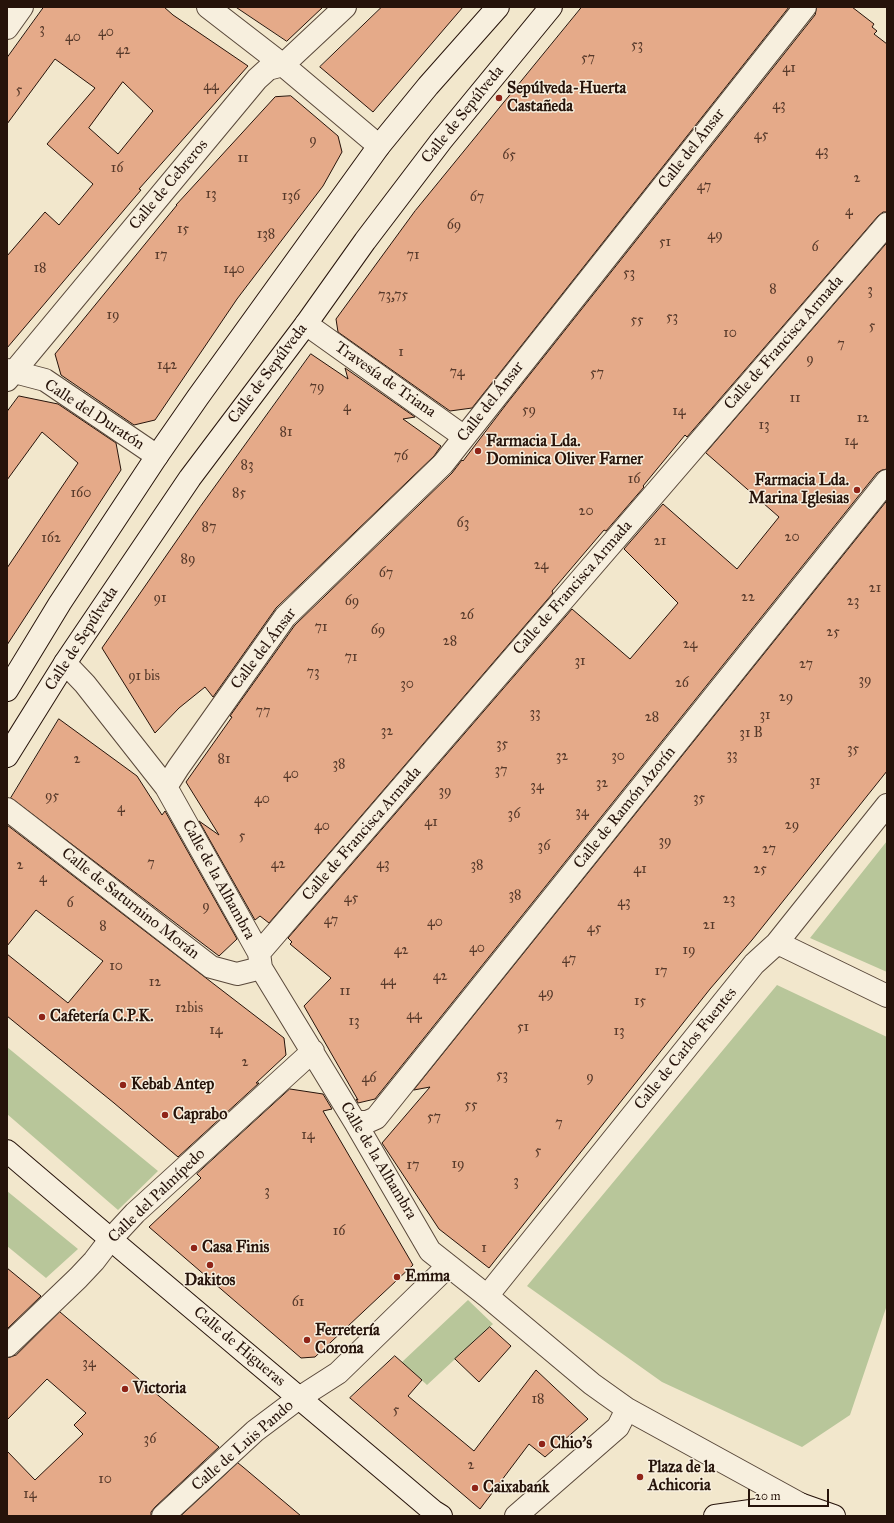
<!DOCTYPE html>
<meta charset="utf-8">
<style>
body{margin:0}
#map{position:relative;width:894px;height:1523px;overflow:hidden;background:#f2e7cc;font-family:"IM FELL Great Primer",serif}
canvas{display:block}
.frame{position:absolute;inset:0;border:8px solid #26130a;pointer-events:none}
.scale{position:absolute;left:748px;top:1489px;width:81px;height:18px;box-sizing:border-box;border:2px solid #26130a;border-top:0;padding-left:5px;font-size:12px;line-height:14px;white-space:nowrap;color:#26130a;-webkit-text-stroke:3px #f7efde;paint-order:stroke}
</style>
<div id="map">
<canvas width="894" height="1523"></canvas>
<div class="frame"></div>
<div class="scale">20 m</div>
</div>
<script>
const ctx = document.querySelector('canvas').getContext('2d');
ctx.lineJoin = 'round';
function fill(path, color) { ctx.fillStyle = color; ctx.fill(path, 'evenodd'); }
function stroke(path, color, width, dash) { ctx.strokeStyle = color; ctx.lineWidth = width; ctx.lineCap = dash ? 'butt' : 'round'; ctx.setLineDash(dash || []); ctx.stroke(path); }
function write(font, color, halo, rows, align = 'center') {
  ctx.font = font + ' "IM FELL Great Primer",serif'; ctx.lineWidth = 3; ctx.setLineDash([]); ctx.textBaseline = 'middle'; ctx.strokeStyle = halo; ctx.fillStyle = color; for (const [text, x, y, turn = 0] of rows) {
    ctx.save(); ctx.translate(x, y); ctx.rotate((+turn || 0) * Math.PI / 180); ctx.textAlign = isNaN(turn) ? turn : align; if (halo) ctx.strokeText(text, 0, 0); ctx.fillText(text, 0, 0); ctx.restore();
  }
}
const green = new Path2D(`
 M887 841V972L810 938Z
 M777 985 887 1037V1305L850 1415 802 1447 662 1382 527 1286Z
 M7 1047 158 1171 118 1210 7 1114Z
 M7 1191 78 1249 46 1278 7 1246Z
 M468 1300 493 1324 427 1385 402 1362Z`);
const building = new Path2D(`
 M44 7H164L173 15 248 66 139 189 141 190 7 348V256L45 212 59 225 93 184 47 144 95 88 55 59 7 124V58ZM123 82 153 111 118 154 89 128Z
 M236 7H323L287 41Z
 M382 7H463L373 112 320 67Z
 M582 7H789L472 408 450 411 338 332 336 319 415 211Z
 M817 7H852L874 24 872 27 877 31 874 34 887 44V212H883L878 216 687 437 685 435 643 486 644 487 606 531 604 530 552 591 553 593 269 923 260 916 255 920 199 821 219 835 186 782 232 717 230 716 295 625 452 473 462 460 463 461 508 402 815 15Z
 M291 96 338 136 342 152 323 186 237 299 155 420 134 425 61 375 55 354 177 205H176L275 97Z
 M887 243V469L882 470 877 473 375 1099 358 1103 356 1099 358 1100 304 1006 331 978 290 944 292 942 288 938 572 609 630 659 678 603 624 549 663 504 737 569 779 517 706 453Z
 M311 354 348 379 345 368 415 417 403 419 441 446 434 456 276 608 213 697 205 687 179 708 155 733 102 648 200 507Z
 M19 396 58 404 116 443 121 470 7 645V568L78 463 42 432 7 480V412Z
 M887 501V771L752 940 710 989 489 1268 439 1229 382 1143 430 1087 414 1090Z
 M59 719 137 776 162 815 165 811 237 939 219 956 11 798Z
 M7 825 284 1038 286 1055 256 1083H259L178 1157 114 1103 7 1016V954L68 1003 103 961 36 910 7 946Z
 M290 1089 323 1094 332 1109 323 1111 413 1265 315 1357 301 1358 149 1227 201 1178 197 1174Z
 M7 1268 41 1296 7 1329Z
 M60 1312 219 1447 155 1507 151 1512V1516H7V1451L35 1480 83 1434 74 1425 86 1413 47 1379 7 1420V1358L16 1355Z
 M490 1327 511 1346 479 1382 455 1359Z
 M395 1356 422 1380 408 1396 474 1451 536 1370 588 1419 545 1457 529 1444 480 1509 350 1398Z
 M238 1463 243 1467 301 1516H181Z`);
const street = new Path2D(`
 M208 7 283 65 379 146
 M7 28 22 7
 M306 324 463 436
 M7 370 45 380 157 456
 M7 380 257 79 268 69 283 65 345 7
 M65 663 85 684 166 787 259 953 261 968 355 1122 430 1251 487 1296 592 1384 627 1409 800 1504
 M166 787 178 768 285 617 443 464 805 7
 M7 809 211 967 237 974 261 968
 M776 944 784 946 887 996
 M259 953 887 224
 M355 1122H367L376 1118 887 481
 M487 1296 754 964 776 944 887 805
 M7 1346 78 1278 94 1261 110 1240 135 1213 313 1051
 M163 1516 255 1431 299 1398 338 1373 448 1266
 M516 1516 618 1427 627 1409`);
const secondary = new Path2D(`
 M7 690 60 603 157 456 198 397 379 146 428 86 498 7
 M7 756 65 663 190 478 306 324 365 241 441 141 551 7
 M7 1151C148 1272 292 1391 433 1511L441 1516
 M715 1516 800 1504 834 1516`);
const markers = [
 [499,98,4,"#8f2418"],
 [478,451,4,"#8f2418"],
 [857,490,4,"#8f2418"],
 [42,1017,4,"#8f2418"],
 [123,1085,4,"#8f2418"],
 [165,1115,4,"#8f2418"],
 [194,1248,4,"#8f2418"],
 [210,1265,4,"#8f2418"],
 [397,1277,4,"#8f2418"],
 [307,1340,4,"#8f2418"],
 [125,1389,4,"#8f2418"],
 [542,1444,4,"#8f2418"],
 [640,1477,4,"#8f2418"],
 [475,1488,4,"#8f2418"]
];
const numberNames = [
 ["3",42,30],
 ["40",106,33],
 ["40",73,38],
 ["53",637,46],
 ["42",123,51],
 ["57",588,59],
 ["41",789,69],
 ["44",211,87],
 ["5",19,91],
 ["43",779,106],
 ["45",761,136],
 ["9",313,141],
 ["43",822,152],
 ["65",509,156],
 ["11",243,159],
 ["16",117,169],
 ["2",857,179],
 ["47",704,187],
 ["13",211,195],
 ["136",291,197],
 ["67",477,198],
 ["4",849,212],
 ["69",454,226],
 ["15",183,230],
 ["138",266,235],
 ["49",715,236],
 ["51",665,243],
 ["6",815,248],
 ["17",161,256],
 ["71",413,256],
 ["18",40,269],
 ["140",234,270],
 ["53",629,274],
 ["8",773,290],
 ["3",870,291],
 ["73,75",393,296],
 ["19",113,316],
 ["53",672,318],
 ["55",637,321],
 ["5",872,327],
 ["10",730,334],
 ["7",841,345],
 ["1",401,353],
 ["9",810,360],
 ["142",167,366],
 ["74",457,373],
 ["57",597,374],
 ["79",317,388],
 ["11",795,399],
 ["4",347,408],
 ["59",529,411],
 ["14",679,412],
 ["12",863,419],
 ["13",764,426],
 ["81",286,433],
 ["14",851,442],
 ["76",401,457],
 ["83",247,466],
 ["16",634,480],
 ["160",81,494],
 ["85",239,494],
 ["20",586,512],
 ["63",463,524],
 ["87",209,528],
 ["20",792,538],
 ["162",51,539],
 ["21",660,542],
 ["89",188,560],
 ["24",541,566],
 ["67",386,574],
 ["21",875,589],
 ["22",748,598],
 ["91",160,599],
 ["69",352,602],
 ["23",853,602],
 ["26",467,616],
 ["71",321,628],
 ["69",378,631],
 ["25",833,633],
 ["28",450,642],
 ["24",690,645],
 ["71",351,658],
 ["31",580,662],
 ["27",806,665],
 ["73",313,673],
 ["91 bis",144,677],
 ["39",865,681],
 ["26",682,684],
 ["30",407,685],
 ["29",786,698],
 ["77",263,712],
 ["33",535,714],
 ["31",765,716],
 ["28",652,718],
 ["32",387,732],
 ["31 B",751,734],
 ["35",502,745],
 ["35",853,750],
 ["33",732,756],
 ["32",562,757],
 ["30",618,757],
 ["2",77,760],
 ["81",224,760],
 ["38",339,765],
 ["37",501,771],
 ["40",291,775],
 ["31",815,782],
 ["32",602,784],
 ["34",537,787],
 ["39",445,792],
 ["95",52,797],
 ["35",699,799],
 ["40",262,800],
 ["4",121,809],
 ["34",582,813],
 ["36",514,815],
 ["41",431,823],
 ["29",792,826],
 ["40",322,827],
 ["5",242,837],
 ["39",665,842],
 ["36",544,847],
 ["27",769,850],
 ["7",151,864],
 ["42",278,865],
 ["43",383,865],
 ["2",20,866],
 ["38",477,866],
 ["41",640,870],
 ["25",760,870],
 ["4",43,879],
 ["38",515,896],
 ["45",351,899],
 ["23",729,900],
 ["43",624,903],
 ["6",70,904],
 ["9",206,907],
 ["47",331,921],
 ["40",435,923],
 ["21",709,926],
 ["8",103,927],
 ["45",594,929],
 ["40",477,949],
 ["42",401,951],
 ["19",689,951],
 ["47",569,960],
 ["10",116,967],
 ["17",661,972],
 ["42",440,977],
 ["44",388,982],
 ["12",155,983],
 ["11",345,992],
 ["49",546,994],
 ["15",640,1002],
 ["12bis",189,1009],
 ["44",414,1016],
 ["13",354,1022],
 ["51",523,1028],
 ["14",216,1031],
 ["13",619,1032],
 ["2",245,1063],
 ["53",502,1076],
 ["9",590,1078],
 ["46",369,1079],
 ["55",471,1106],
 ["57",434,1118],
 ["7",559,1124],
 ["14",308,1136],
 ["5",538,1152],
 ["19",458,1165],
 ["17",413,1166],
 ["3",516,1182],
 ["3",267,1192],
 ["16",339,1232],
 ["1",484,1249],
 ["61",298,1303],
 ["34",89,1364],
 ["18",538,1400],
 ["5",396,1411],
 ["36",150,1440],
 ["2",471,1466],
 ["10",105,1480],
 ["14",30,1495]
];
const poiNames = [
 ["Sepúlveda-Huerta",507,89],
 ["Castañeda",507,107],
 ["Farmacia Lda.",486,442],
 ["Dominica Oliver Farner",486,460],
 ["Farmacia Lda.",849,481,"right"],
 ["Marina Iglesias",849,499,"right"],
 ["Cafetería C.P.K.",50,1017],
 ["Kebab Antep",131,1085],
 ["Caprabo",173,1115],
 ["Casa Finis",202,1248],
 ["Emma",405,1277],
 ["Dakitos",210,1281,"center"],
 ["Ferretería",315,1331],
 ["Corona",315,1349],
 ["Victoria",133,1389],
 ["Chio's",550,1444],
 ["Plaza de la",648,1468],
 ["Achicoria",648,1486],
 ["Caixabank",483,1488]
];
const streetNames = [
 ["Calle de Sepúlveda",463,115,-51],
 ["Calle del Ánsar",692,149,-52],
 ["Calle de Cebreros",169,185,-50],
 ["Calle de Francisca Armada",784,343,-49],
 ["Calle de Sepúlveda",268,374,-53],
 ["Travesía de Triana",385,380,35],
 ["Calle del Ánsar",491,402,-52],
 ["Calle del Duratón",94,415,33],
 ["Calle de Francisca Armada",573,588,-49],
 ["Calle de Sepúlveda",82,639,-57],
 ["Calle del Ánsar",264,649,-53],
 ["Calle de Ramón Azorín",625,808,-51],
 ["Calle de Francisca Armada",362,834,-49],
 ["Calle de la Alhambra",218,880,61],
 ["Calle de Saturnino Morán",130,904,38],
 ["Calle de Carlos Fuentes",686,1049,-51],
 ["Calle de la Alhambra",378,1161,59],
 ["Calle del Palmípedo",157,1196,-44],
 ["Calle de Higueras",239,1347,40],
 ["Calle de Luis Pando",243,1446,-41]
];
fill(green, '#b8c69a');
fill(building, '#e5aa89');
stroke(building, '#26130a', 1);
stroke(street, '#59483a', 24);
stroke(secondary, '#26130a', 24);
stroke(street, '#f7efde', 22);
stroke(secondary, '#f7efde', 22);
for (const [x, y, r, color] of markers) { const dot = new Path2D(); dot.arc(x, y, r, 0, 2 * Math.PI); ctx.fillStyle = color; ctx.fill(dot); stroke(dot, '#f7efde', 1.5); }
write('14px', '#56392a', null, numberNames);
write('bold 16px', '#26130a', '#f7efde', poiNames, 'left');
write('16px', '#26130a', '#f7efde', streetNames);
</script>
